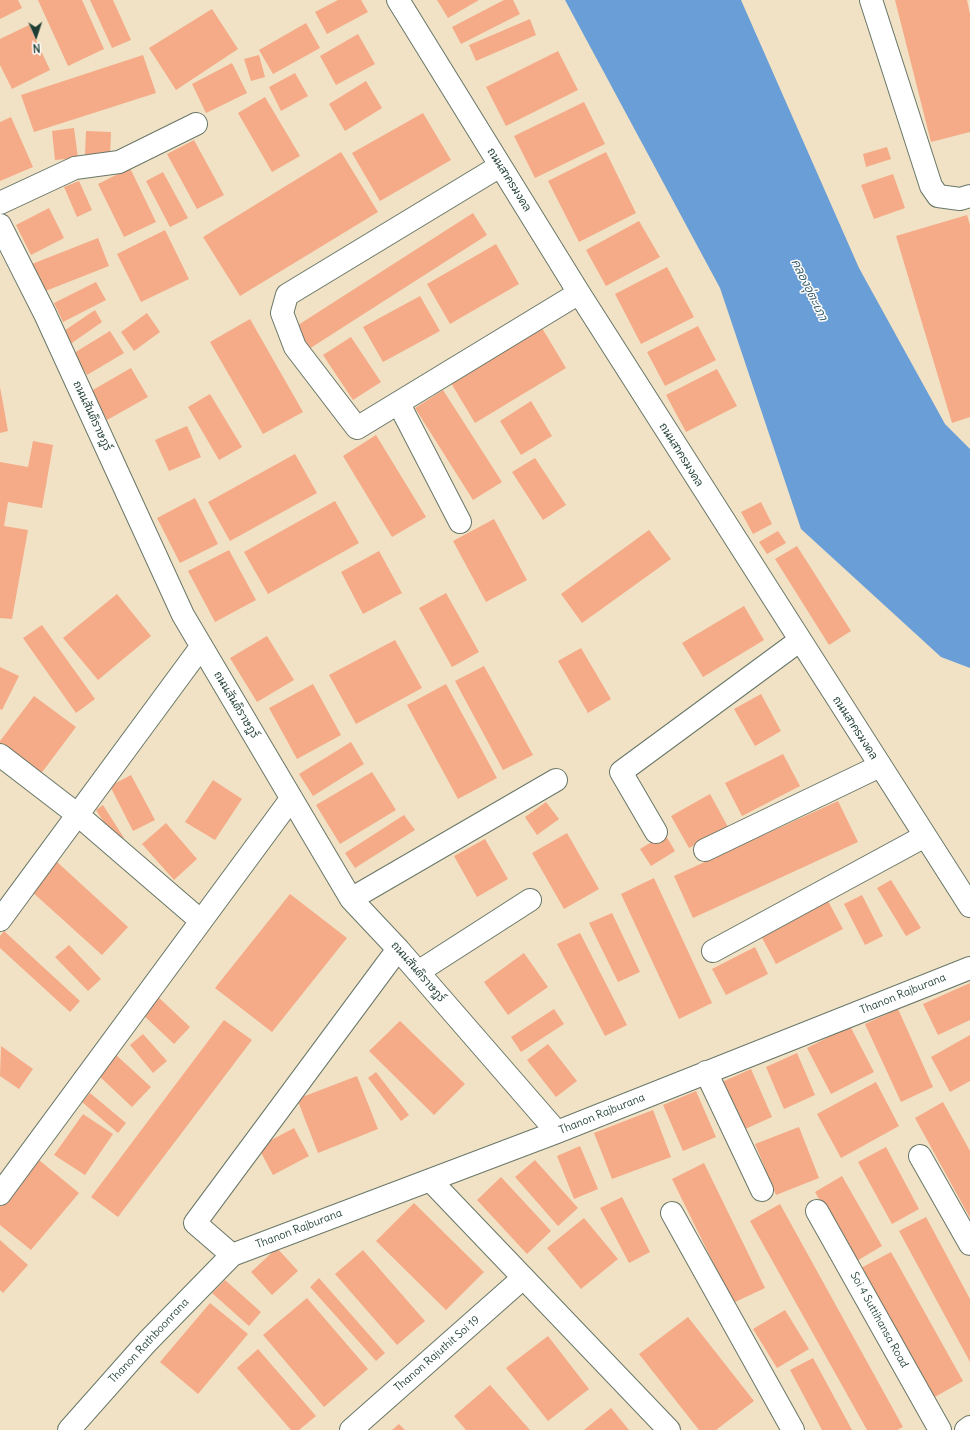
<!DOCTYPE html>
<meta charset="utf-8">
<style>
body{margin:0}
#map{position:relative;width:970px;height:1430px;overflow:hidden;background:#f1e2c5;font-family:Delius,sans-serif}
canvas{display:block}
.north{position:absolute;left:16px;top:16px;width:40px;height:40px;-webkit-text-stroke:3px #fff;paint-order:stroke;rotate:177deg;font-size:11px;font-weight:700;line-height:16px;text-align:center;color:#1f3d34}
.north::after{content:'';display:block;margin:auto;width:14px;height:18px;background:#1f3d34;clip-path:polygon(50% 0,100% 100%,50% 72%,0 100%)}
</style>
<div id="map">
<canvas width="970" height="1430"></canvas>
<div class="north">N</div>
</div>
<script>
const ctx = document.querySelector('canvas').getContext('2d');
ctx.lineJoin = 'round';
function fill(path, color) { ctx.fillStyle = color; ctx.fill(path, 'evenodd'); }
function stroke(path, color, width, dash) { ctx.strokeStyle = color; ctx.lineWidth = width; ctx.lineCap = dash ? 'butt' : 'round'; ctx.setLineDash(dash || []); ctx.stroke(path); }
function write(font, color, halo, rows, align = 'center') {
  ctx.font = font + ' Delius,"Playpen Sans Thai",sans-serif'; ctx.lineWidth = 3; ctx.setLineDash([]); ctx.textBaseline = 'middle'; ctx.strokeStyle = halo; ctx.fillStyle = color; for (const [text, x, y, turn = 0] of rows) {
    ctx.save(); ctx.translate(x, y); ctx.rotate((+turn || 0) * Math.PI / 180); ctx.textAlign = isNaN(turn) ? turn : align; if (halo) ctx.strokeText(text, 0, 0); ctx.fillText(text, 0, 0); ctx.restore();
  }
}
const water = new Path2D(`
 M565 0H741L859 268 945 424 970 449V668L941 657 801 529 720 288Z`);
const building = new Path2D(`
 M0 0H18L22 8 0 19Z
 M38 0H82L104 49 68 66Z
 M90 0H113L131 40 112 48Z
 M338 0H361L368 12 327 34 315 12Z
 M437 0H479L448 18Z
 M504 0H513L520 14 461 44 452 27Z
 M895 0H967L970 14V132L931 142Z
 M212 9 238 49 176 90 149 48Z
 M530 19 536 35 476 61 469 45Z
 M306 23 320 48 273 74 259 50Z
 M29 25 50 70 12 89 0 65V39Z
 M358 34 375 64 336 85 320 56Z
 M558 51 578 90 506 126 486 87Z
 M143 55 156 93 34 132 21 95Z
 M259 55 265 77 251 81 244 59Z
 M232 63 247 93 206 113 192 84Z
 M295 73 308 96 281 111 269 87Z
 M366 81 382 108 345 131 329 104Z
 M265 97 300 156 272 172 238 113Z
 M584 102 605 144 535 178 514 136Z
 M423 113 451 160 380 201 352 153Z
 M11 117 33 167 0 181V122Z
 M74 128 78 158 55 160 52 131Z
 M86 131 111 132 110 156 85 155Z
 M194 140 224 195 197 209 167 154Z
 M887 147 891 159 866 167 863 154Z
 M341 152 378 212 240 296 203 237Z
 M606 152 636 213 579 242 548 181Z
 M130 168 156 222 124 237 98 184Z
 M163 172 188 218 170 227 146 181Z
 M893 174 905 208 874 219 861 185Z
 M79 181 92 210 77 217 64 187Z
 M49 208 64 238 31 255 16 225Z
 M473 213 487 235 309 349 295 327Z
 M967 215 970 225V417L952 423 896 236Z
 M639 221 660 257 606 286 586 250Z
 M165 230 189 279 141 302 117 254Z
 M98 238 109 266 43 292 32 264Z
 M496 244 519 284 450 324 427 284Z
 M667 267 694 317 641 344 615 294Z
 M96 282 106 300 63 322 54 303Z
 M420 296 440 331 383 362 363 327Z
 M95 310 102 322 69 345 61 333Z
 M147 313 160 332 134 351 121 332Z
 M250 319 303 412 263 434 210 342Z
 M698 326 716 360 665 386 647 352Z
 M542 328 566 368 475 423 451 383Z
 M110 331 124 353 87 375 74 353Z
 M351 337 381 382 353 400 323 355Z
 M131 368 148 397 107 420 91 391Z
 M717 369 737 406 686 432 666 395Z
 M0 387 8 431 0 433Z
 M443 390 502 482 473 500 415 408Z
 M210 394 242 447 219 460 188 407Z
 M531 401 552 436 521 455 500 421Z
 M187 426 201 457 169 471 155 440Z
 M376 435 426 517 392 537 343 456Z
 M33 441 53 445 42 508 8 502 4 526 28 530 12 619 0 618V462L28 467Z
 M295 454 317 493 230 541 208 502Z
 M535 458 566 505 543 520 512 472Z
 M195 498 218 544 180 563 157 518Z
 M335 501 359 543 268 594 244 552Z
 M761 502 772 524 753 534 741 512Z
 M494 519 527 580 486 602 453 541Z
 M649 530 671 559 582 623 561 594Z
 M778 531 786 543 767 554 759 542Z
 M797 546 851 631 829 645 775 559Z
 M229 550 256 600 215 622 188 571Z
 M379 551 402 593 363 614 341 572Z
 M446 593 479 652 452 667 419 608Z
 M117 594 151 636 98 680 63 638Z
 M744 606 764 640 703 677 682 643Z
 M42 625 95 699 76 713 23 638Z
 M267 636 294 680 257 702 230 658Z
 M395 640 422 688 356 724 329 675Z
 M581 648 611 699 588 713 558 661Z
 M484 666 533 755 503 770 455 681Z
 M0 667 19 676 2 710 0 709Z
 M313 684 341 735 297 759 269 708Z
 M446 684 497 778 458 799 407 705Z
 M761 694 781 731 755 746 734 709Z
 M34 696 76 727 40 775 0 746V741Z
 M351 742 364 764 313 796 299 774Z
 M783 754 800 786 742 816 725 783Z
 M372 772 396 810 340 844 316 805Z
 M131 775 155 820 133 831 110 786Z
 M213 780 242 799 215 840 185 822Z
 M710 794 728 827 689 848 671 816Z
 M838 801 858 842 693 918 674 876Z
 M546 802 559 819 537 835 525 817Z
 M103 805 124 838 117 843 96 810Z
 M404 815 415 830 355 868 345 853Z
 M166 823 197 859 174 880 142 844Z
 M567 833 599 889 564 909 532 853Z
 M665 834 675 851 651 866 640 849Z
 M485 839 508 879 477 897 454 856Z
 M56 861 128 927 102 955 30 890Z
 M654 878 712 1003 679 1019 621 894Z
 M891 880 921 928 906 936 877 888Z
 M290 894 347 938 272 1032 215 988Z
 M862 895 883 936 865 945 844 904Z
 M828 901 843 929 776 964 761 936Z
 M612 913 640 972 618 982 589 923Z
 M4 931 80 1001 70 1012 0 948V936Z
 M580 933 627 1025 605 1036 557 944Z
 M69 945 101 979 88 991 55 957Z
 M755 947 768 974 726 995 712 969Z
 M524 953 548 987 508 1015 484 982Z
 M970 983V1020L938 1035 923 1004Z
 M155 994 190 1027 174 1044 139 1011Z
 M554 1009 564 1024 521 1052 511 1037Z
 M898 1009 933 1087 901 1102 865 1024Z
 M224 1020 252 1040 118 1217 91 1197Z
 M400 1021 465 1084 434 1115 369 1051Z
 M850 1026 874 1072 831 1094 807 1048Z
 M143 1034 167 1061 153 1073 130 1045Z
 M970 1035V1081L950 1092 931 1057Z
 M548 1044 577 1081 556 1097 527 1060Z
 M1 1046 33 1069 19 1089 0 1076Z
 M797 1053 815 1095 784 1109 766 1067Z
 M115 1054 151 1087 132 1107 97 1074Z
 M751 1069 772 1117 743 1130 722 1082Z
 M376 1072 409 1115 401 1121 368 1078Z
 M357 1076 378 1129 318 1153 297 1099Z
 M876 1082 899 1126 841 1158 817 1114Z
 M696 1091 716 1137 683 1151 663 1105Z
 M90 1093 126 1123 118 1133 82 1102Z
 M943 1102 970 1151V1218L915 1118Z
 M653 1110 671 1157 612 1179 594 1133Z
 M83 1114 113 1134 85 1175 54 1155Z
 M799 1127 819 1178 776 1195 755 1144Z
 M294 1128 309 1156 273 1175 258 1147Z
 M580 1146 598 1189 574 1199 557 1156Z
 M886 1147 919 1209 892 1224 858 1162Z
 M39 1160 79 1193 31 1250 0 1225V1207Z
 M535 1160 578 1208 558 1226 515 1177Z
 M704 1163 765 1288 733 1303 672 1179Z
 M842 1176 882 1246 855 1262 815 1192Z
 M501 1177 551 1231 527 1254 477 1200Z
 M622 1197 650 1252 629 1263 600 1208Z
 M414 1203 484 1272 446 1310 376 1241Z
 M780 1204 903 1427 897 1430H867L750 1221Z
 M926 1217 970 1299V1362L899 1231Z
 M584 1218 618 1259 581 1289 547 1248Z
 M0 1240 28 1265 3 1293 0 1290Z
 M277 1248 298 1271 272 1295 251 1272Z
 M363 1250 425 1321 397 1345 335 1274Z
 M891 1252 963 1381 933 1398 859 1269Z
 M319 1278 385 1353 376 1361 310 1287Z
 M225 1280 261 1312 249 1326 212 1293Z
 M307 1298 368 1369 324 1407 263 1335Z
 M210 1303 248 1334 198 1394 160 1362Z
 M785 1310 809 1349 777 1368 753 1329Z
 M688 1317 754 1401 716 1430H699L639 1354Z
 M548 1336 589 1389 548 1421 506 1368Z
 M258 1349 316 1416 299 1430H291L237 1368Z
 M813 1358 852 1430H822L790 1370Z
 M490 1385 530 1430H466L454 1416Z
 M611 1408 629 1430H584Z
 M399 1424 405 1430H392Z`);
const minor = new Path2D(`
 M398 0 579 293 970 906
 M871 0 931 186 938 196 960 199 970 196
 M500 166 287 295 282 313 295 347 357 428 579 293
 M0 203 75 168 119 162 196 124
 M0 225 45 314 183 615 351 899 398 949 557 1132
 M399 404 460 522
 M0 755 78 815 201 921
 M656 832 621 772 799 641
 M705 850 880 766
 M351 899 556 780
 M0 920 201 647
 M713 951 925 836
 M418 972 530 900
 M706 1072 762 1190
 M920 1156 970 1244
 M430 1180 669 1430
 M0 1194 291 799
 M817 1211 940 1430
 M672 1213 793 1430
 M232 1255 195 1223 398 949
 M69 1430 147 1342 232 1255 557 1132 970 968
 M351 1430 523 1278
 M966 1430 970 1427`);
const streetNames = [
 ["ถนนสาครมงคล",509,180,58],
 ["ถนนสันติราษฎร์",92,416,65],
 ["ถนนสาครมงคล",681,455,58],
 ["ถนนสันติราษฎร์",236,705,59],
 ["ถนนสาครมงคล",855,728,57],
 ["ถนนสันติราษฎร์",418,972,49],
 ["Thanon Rajburana",903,994,-22],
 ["Thanon Rajburana",602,1114,-22],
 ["Thanon Rajburana",299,1229,-21],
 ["Soi 4 Suttihansa Road",879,1320,61],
 ["Thanon Rathboonrana",149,1341,-47],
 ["Thanon Rajuthit Soi 19",437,1354,-41]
];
const waterNames = [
 ["คลองอุ่ตะเภา",809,290,64]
];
fill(water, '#6a9ed6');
fill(building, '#f5aa88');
stroke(minor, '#687767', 24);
stroke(minor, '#fff', 22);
write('11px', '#1f3d34', '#fff', streetNames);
write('italic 12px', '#395f6d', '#fff', waterNames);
</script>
